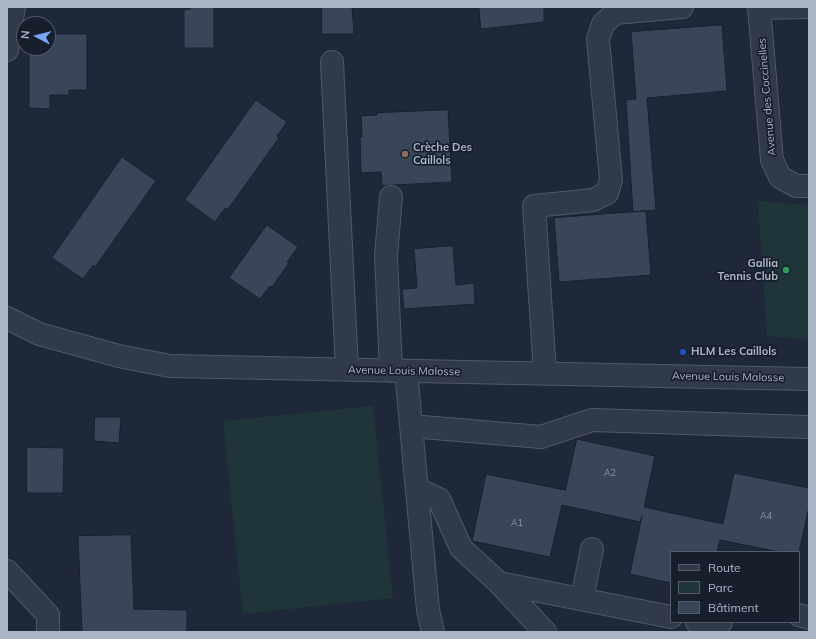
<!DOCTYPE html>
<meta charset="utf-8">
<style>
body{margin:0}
#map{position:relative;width:816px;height:639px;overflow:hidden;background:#1e2838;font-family:Mulish,sans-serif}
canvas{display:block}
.frame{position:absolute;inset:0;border:8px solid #abb5c6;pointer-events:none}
.legend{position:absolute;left:670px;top:551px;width:130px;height:72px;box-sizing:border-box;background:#171f2d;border:1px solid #525b6a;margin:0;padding:5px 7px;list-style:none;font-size:12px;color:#abb5c6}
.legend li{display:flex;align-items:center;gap:8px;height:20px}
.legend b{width:20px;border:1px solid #525b6a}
.north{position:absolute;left:16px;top:16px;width:40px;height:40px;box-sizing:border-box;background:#171f2d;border:1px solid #525b6a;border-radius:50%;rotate:277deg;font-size:11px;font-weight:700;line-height:16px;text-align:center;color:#abb5c6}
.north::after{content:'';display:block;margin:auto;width:14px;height:18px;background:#77a7ff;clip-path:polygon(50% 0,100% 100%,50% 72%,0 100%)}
</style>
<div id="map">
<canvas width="816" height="639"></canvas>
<div class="frame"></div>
<ul class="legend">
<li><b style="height:5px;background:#313a48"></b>Route</li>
<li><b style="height:11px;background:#203539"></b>Parc</li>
<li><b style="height:11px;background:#394659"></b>Bâtiment</li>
</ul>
<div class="north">N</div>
</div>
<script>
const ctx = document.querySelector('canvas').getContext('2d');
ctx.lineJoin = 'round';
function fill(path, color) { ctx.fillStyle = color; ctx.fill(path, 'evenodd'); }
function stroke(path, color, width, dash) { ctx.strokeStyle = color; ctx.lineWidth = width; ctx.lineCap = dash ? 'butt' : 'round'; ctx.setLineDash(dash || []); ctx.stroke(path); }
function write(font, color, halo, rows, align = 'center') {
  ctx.font = font + ' Mulish,sans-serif'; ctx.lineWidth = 3.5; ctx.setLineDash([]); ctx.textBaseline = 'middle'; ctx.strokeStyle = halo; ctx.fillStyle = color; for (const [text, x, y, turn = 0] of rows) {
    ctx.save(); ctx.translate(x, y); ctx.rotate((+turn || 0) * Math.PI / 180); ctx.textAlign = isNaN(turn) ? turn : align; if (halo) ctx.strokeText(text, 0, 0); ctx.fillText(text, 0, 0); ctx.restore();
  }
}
const green = new Path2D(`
 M758 201 809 205V340L767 336Z
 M373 406 393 598 243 614 223 421Z`);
const building = new Path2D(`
 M190 7H214V48H184V10L190 9Z
 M322 7H352L354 34H322Z
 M479 7H544V22L481 29Z
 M722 25 727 91 647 98 656 210 633 212 626 100 636 99 631 32Z
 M48 34H87V90H69V95H50V109L29 108V48H48Z
 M256 100 287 122 277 136 279 138 228 209 225 208 215 222 185 200Z
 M448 110 452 182 395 185H392L382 186 381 172 361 173 360 136 362 137 361 116 377 115V113Z
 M122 157 156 181 95 267 93 265 83 279 52 258Z
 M646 211 651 275 559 282 554 218Z
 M267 225 298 247 287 262 289 263 272 287 270 286 260 299 229 278Z
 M453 246 456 285 474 283 475 304 404 309 402 289 417 288 414 249Z
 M95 417H121L119 443 94 441Z
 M577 439 655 456 644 507 723 524 734 473 809 488V507L799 552H779L720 540 717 552H671V583L630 574 642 516 640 522 562 505 550 557 472 541 486 474 565 490Z
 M27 447 64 448 63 493H27Z
 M131 535 134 609 187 610V632H82L78 536Z`);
const minor = new Path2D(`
 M759 7 772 160 780 177 796 186H809
 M760 8 809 7
 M7 50 14 7
 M332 62 347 370
 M391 197 386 256 391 371
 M7 318 39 334 119 356 170 366 809 379
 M406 371 428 610 433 632
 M545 373 534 206 593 200 607 193 611 180 598 39 603 24 615 13 682 7
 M411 426 541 437 592 420 809 427
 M417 489 439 499 461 548 499 583 545 632
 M7 571 48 615V632
 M499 583 671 617
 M582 599 592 549
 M799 615 809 618
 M697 622 713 625 721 622`);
const markers = [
 [405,154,4,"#8d6e63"],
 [786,270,4,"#2e9e5b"],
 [683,352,4,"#1a4fb4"]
];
const numberNames = [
 ["A2",610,473],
 ["A4",766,516],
 ["A1",517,523]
];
const streetNames = [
 ["Avenue des Coccinelles",767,97,-95],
 ["Avenue Louis Malosse",404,371,1],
 ["Avenue Louis Malosse",728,377,1]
];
const poiNames = [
 ["Crèche Des",413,148],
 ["Caillols",413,161],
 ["Gallia",778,264,"right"],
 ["Tennis Club",778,277,"right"],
 ["HLM Les Caillols",691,352]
];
fill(green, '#203539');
fill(building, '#394659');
stroke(building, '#19212f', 1);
stroke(minor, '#4f5867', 24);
stroke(minor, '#313a48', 22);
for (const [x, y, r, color] of markers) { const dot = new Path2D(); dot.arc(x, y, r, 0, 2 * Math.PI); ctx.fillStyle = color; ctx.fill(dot); stroke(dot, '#171f2d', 1.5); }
write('9px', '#8e99ab', null, numberNames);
write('11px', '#abb5c6', '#171f2d', streetNames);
write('bold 11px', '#abb5c6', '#171f2d', poiNames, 'left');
</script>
